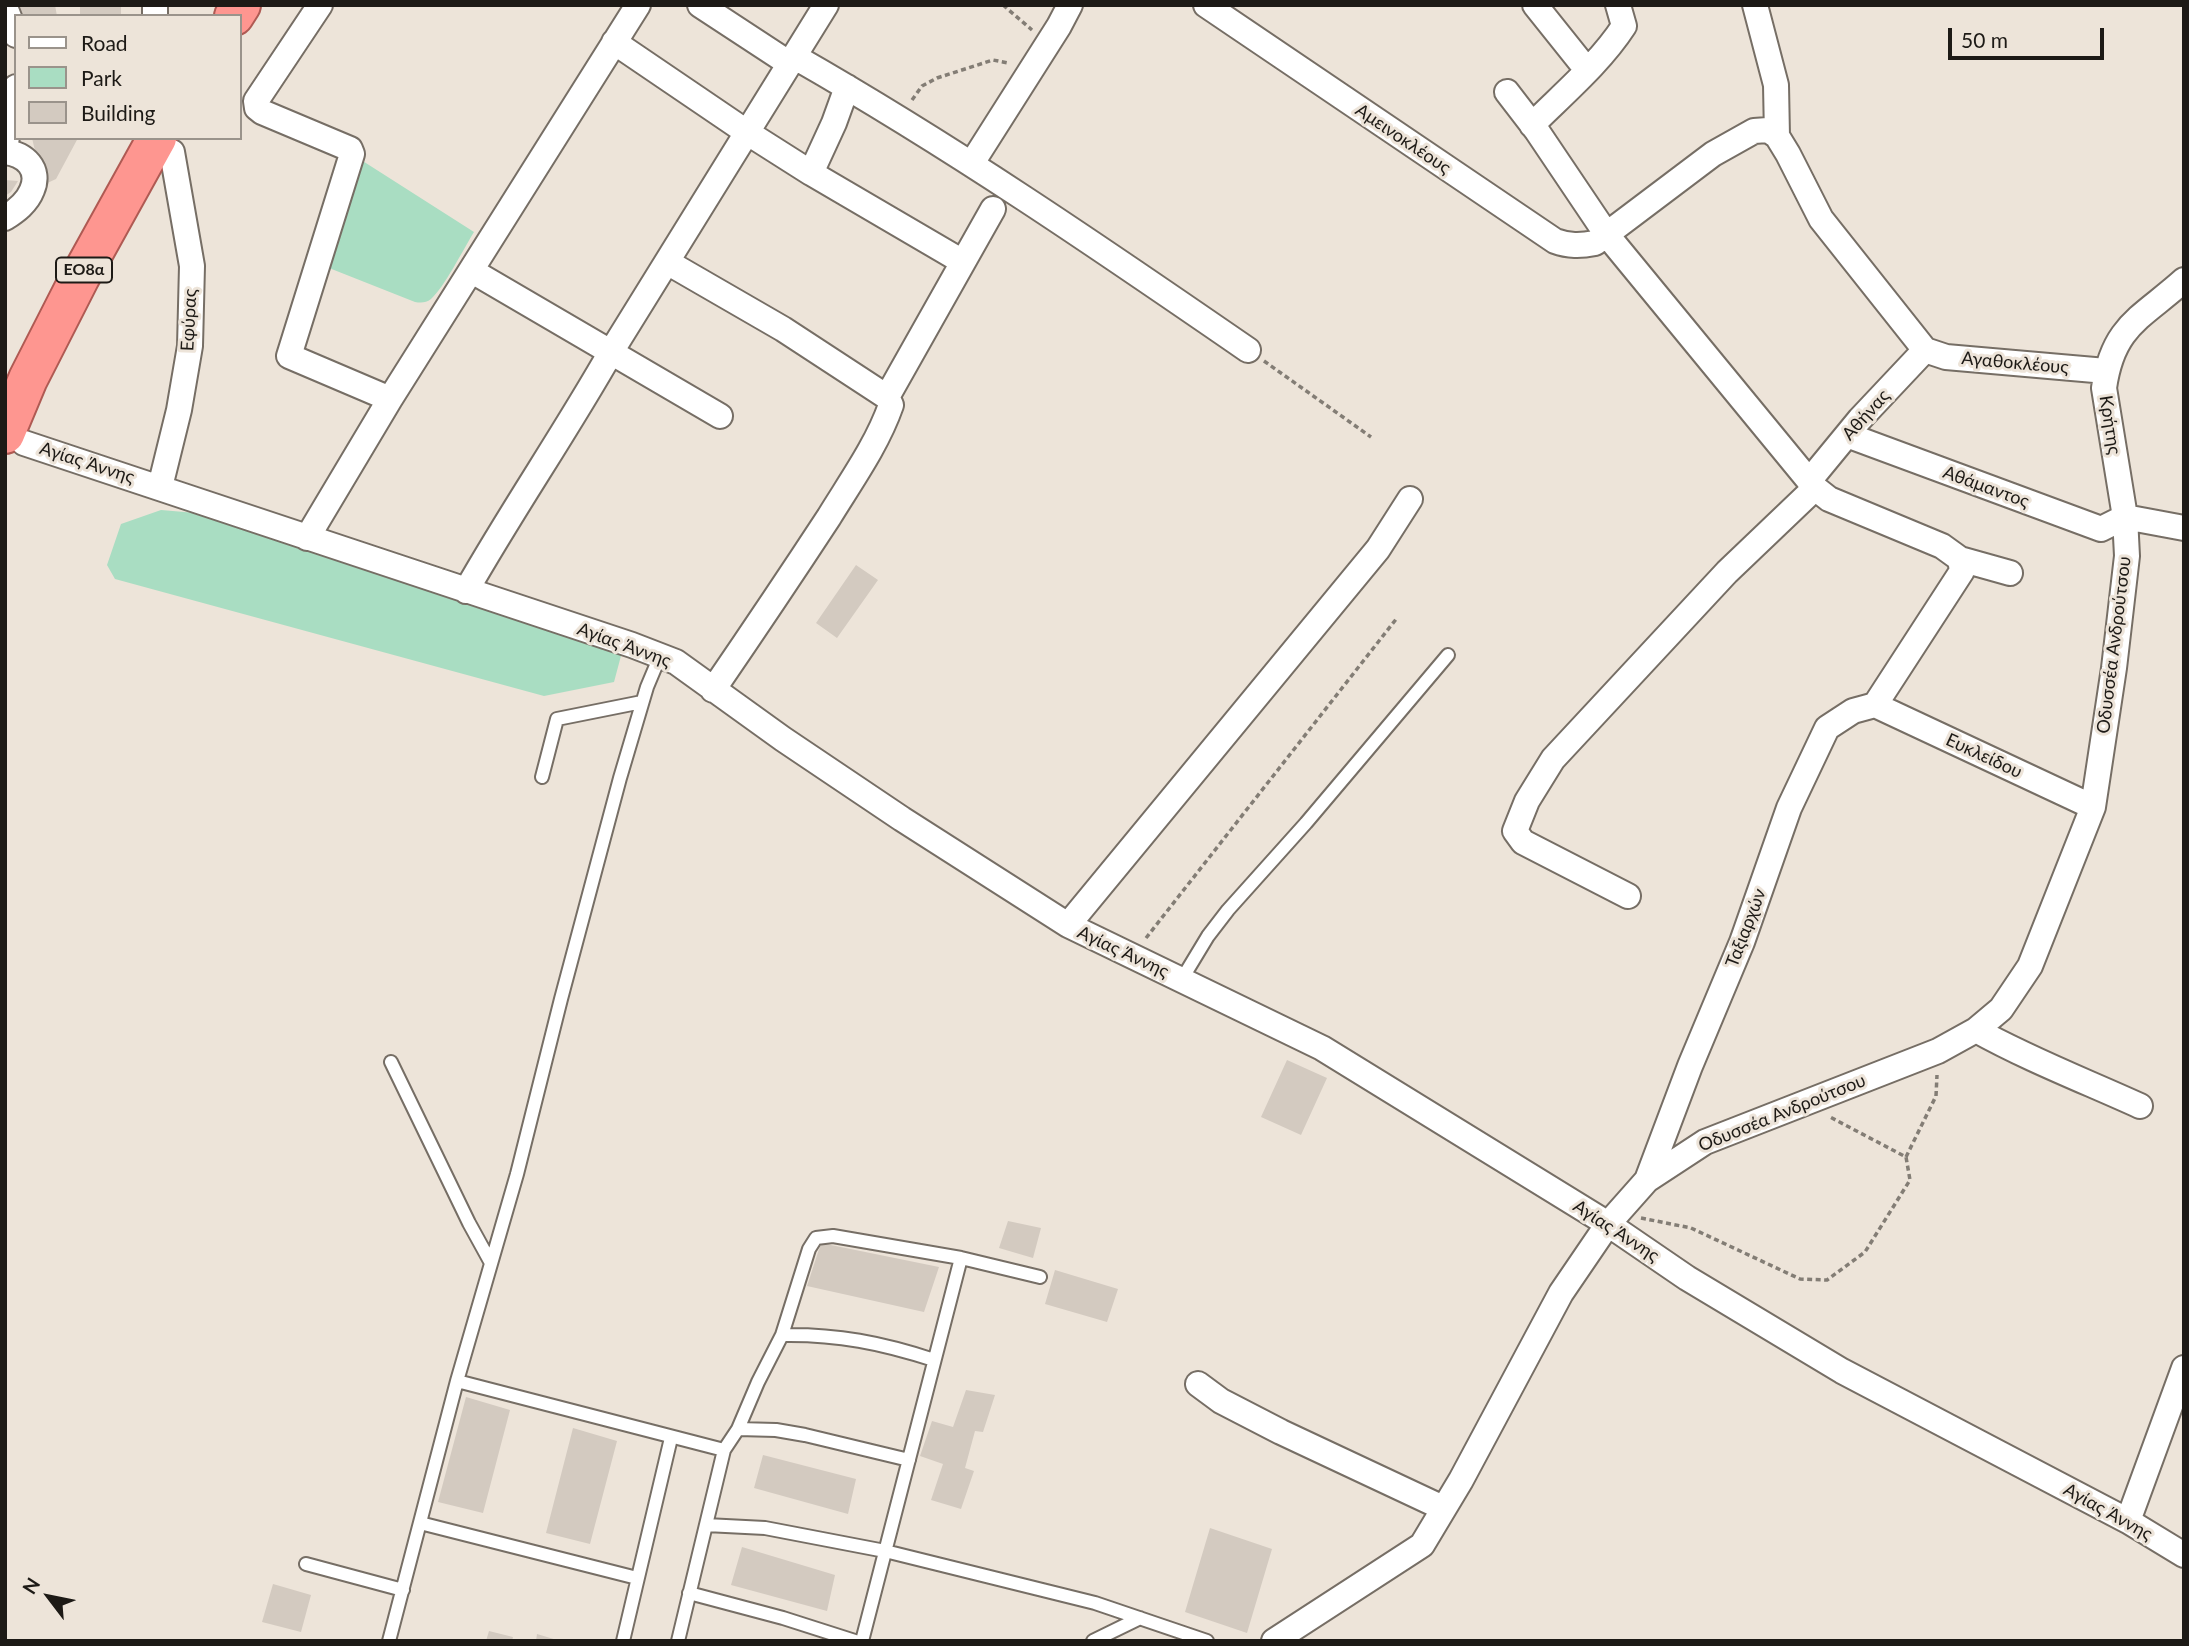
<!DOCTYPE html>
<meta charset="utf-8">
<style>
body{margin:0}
#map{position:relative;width:2189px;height:1646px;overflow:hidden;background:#ede4d9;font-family:Lato,sans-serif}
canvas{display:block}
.frame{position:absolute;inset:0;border:7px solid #1d1a16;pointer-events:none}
.legend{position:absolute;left:14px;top:14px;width:228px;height:126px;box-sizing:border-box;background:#ede4d9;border:2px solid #9a938b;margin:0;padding:9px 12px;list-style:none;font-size:21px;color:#1d1a16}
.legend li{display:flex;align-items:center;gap:14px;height:35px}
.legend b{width:35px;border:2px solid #9a938b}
.north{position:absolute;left:14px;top:1562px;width:70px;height:70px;-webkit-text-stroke:5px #ede4d9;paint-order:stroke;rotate:302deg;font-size:19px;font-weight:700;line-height:28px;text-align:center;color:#1d1a16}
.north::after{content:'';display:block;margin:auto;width:24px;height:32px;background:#1d1a16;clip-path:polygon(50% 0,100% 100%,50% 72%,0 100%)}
.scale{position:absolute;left:1948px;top:28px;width:156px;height:32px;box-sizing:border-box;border:4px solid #1d1a16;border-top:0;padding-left:9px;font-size:21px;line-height:24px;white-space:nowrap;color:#1d1a16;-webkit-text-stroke:5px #ede4d9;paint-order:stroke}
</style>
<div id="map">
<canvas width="2189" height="1646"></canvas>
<div class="frame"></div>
<ul class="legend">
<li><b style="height:9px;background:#fff"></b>Road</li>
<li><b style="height:19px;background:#a9ddc2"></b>Park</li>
<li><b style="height:19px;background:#d3cac0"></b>Building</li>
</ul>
<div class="north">N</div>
<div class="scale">50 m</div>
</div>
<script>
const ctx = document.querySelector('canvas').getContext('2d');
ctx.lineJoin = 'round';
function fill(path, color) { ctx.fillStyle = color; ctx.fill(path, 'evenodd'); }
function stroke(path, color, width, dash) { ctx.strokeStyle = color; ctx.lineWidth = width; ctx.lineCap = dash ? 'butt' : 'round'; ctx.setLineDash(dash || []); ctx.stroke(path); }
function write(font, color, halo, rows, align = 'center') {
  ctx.font = font + ' Lato,sans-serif'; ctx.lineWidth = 6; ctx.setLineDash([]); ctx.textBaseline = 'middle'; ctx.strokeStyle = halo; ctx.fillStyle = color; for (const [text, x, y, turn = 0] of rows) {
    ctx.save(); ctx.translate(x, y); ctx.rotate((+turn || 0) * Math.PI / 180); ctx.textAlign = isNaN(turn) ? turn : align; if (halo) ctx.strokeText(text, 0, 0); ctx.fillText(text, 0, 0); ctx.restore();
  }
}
const green = new Path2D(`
 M358 158 474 232C464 248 444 288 431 299 426 303 421 303 415 302L324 266Z
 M161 510 196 513 472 606 622 652 614 682 544 696 115 579 107 565 121 524Z`);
const building = new Path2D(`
 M17 5H55L57 16H19Z
 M80 5H121V16H80Z
 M32 138H78L56 179 43 185Z
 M5 180 18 181 11 192 5 196Z
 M856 565 878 580 837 638 816 623Z
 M1287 1060 1327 1078 1301 1135 1261 1117Z
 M1008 1221 1041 1228 1033 1258 999 1248Z
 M821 1243 939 1267 924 1312 807 1286Z
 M1055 1270 1118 1289 1107 1322 1045 1304Z
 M966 1390 995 1395 983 1432 975 1431 965 1468 974 1471 961 1509 931 1500 943 1464 920 1456 932 1421 953 1427Z
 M466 1397 510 1410 483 1513 438 1502Z
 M573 1428 617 1441 590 1544 546 1533Z
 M763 1455 856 1479 848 1514 754 1488Z
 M1210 1528 1272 1549 1247 1633 1185 1612Z
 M742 1547 835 1575 827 1611 731 1585Z
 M273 1584 311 1595 301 1632 262 1622Z
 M489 1631 513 1637 512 1641H486Z
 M537 1634 557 1640V1641H536Z`);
const path = new Path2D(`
 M1003 5 1032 30
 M912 100 922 86 937 78 993 60 1008 63
 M1264 361 1371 437
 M1146 938 1397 618
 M1906 1157 1936 1096 1937 1075
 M1641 1218 1691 1228 1800 1279 1827 1280 1865 1252 1910 1180 1906 1157 1830 1117`);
const service = new Path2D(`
 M542 777 557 719 642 702
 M1182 979 1208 936 1228 910 1306 823 1448 655
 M391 1062 469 1223 491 1263
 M782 1335C837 1334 882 1343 934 1360
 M457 1381 724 1450 678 1641
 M738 1429 776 1430 805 1435 909 1460
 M724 1450 738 1429 758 1382 782 1335 809 1249 816 1238 833 1236 961 1258 1040 1277
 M420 1523 637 1578
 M706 1525 765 1528 885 1551 1095 1603 1207 1641
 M306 1564 403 1590
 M689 1593 783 1618 855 1641
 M389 1641 457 1381 517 1174 561 999 620 778 647 687 660 656
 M623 1641 671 1438
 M862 1641 961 1258
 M1093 1641 1140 1618`);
const minor = new Path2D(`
 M320 5 256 101 257 108 262 112 350 149 352 154 289 356 390 399
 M700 5 790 64
 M1206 5 1555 241C1569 246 1580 246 1595 243L1713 154 1754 131 1768 130 1777 136 1788 154 1821 219 1925 350
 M1535 5 1587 70
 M1755 5 1776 85 1777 136
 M5 7 16 35
 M155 16V5
 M614 42 748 133 811 173 963 262
 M795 57C951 146 1100 248 1248 350
 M1507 92 1537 131 1607 235 1815 488 1829 499 1942 546 1960 559 1962 571 1875 705
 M1532 125C1563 94 1600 63 1624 26L1618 5
 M5 148 16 87
 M5 152C25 154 41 169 32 190 27 203 16 211 5 218
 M972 163 1059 26 1070 5
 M811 173 834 123 847 87
 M667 262 783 329 887 397 891 405C877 445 851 481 829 517 791 575 752 633 713 690
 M472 271 720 416
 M1925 350 1946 357 2106 371
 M887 397 993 209
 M1847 435 2101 529 2125 517
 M24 443 632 645 676 662 783 739 902 819 1068 925 1322 1048 1608 1224 1687 1278 1842 1371 2128 1521 2184 1555
 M1809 481 1860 419 1925 350
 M160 487 179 410 190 346 192 266 172 152
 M2125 517 2184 528
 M307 538 390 399 638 5
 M1960 559 2010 573
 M466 591C512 510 565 433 611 352L826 5
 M1875 705 2093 807
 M1628 896 1523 842 1515 831 1527 801 1553 759 1727 572 1815 488
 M1068 925 1378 549 1410 499
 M1976 1030C2028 1059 2085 1081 2140 1106
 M1647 1180 1690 1066 1742 942 1789 808 1827 728 1853 711 1875 705
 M1198 1384 1221 1401 1281 1432 1443 1508
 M2128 1521 2184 1368
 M1274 1641 1422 1545 1461 1480 1561 1293 1608 1224 1647 1180 1705 1142 1938 1051 1976 1030 2001 1009 2030 966 2093 807 2114 668 2127 556 2125 517 2104 388C2113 325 2142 318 2184 280`);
const trunk = new Path2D(`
 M234 16 241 5
 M5 434 28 379 80 277 157 138`);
const shields = [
 [84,270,56]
];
const shieldNames = [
 ["ΕΟ8α",84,270]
];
const streetNames = [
 ["Αμεινοκλέους",1403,139,34],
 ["Εφύρας",189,320,-87],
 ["Αγαθοκλέους",2015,363,5],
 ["Αθήνας",1866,415,-48],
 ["Κρήτης",2110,425,81],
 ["Αγίας Άννης",87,463,18],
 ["Αθάμαντος",1986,487,20],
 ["Αγίας Άννης",624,645,20],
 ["Οδυσσέα Ανδρούτσου",2114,645,-83],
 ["Ευκλείδου",1984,756,25],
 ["Ταξιαρχών",1746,928,-69],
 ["Αγίας Άννης",1123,952,25],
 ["Οδυσσέα Ανδρούτσου",1782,1113,-22],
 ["Αγίας Άννης",1616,1231,33],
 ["Αγίας Άννης",2108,1512,29]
];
fill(green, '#a9ddc2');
fill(building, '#d3cac0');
stroke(service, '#766e65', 16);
stroke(minor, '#766e65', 28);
stroke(trunk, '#af5a53', 42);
stroke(path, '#837d75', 3.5, [5, 3.5]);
stroke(service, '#fff', 12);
stroke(minor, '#fff', 24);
stroke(trunk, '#fe9690', 38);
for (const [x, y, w] of shields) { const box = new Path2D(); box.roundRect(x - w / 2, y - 12.5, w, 25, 5); ctx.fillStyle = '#ede4d9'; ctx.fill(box); stroke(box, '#1d1a16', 2); }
write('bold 16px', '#1d1a16', null, shieldNames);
write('18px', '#1d1a16', '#ede4d9', streetNames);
</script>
